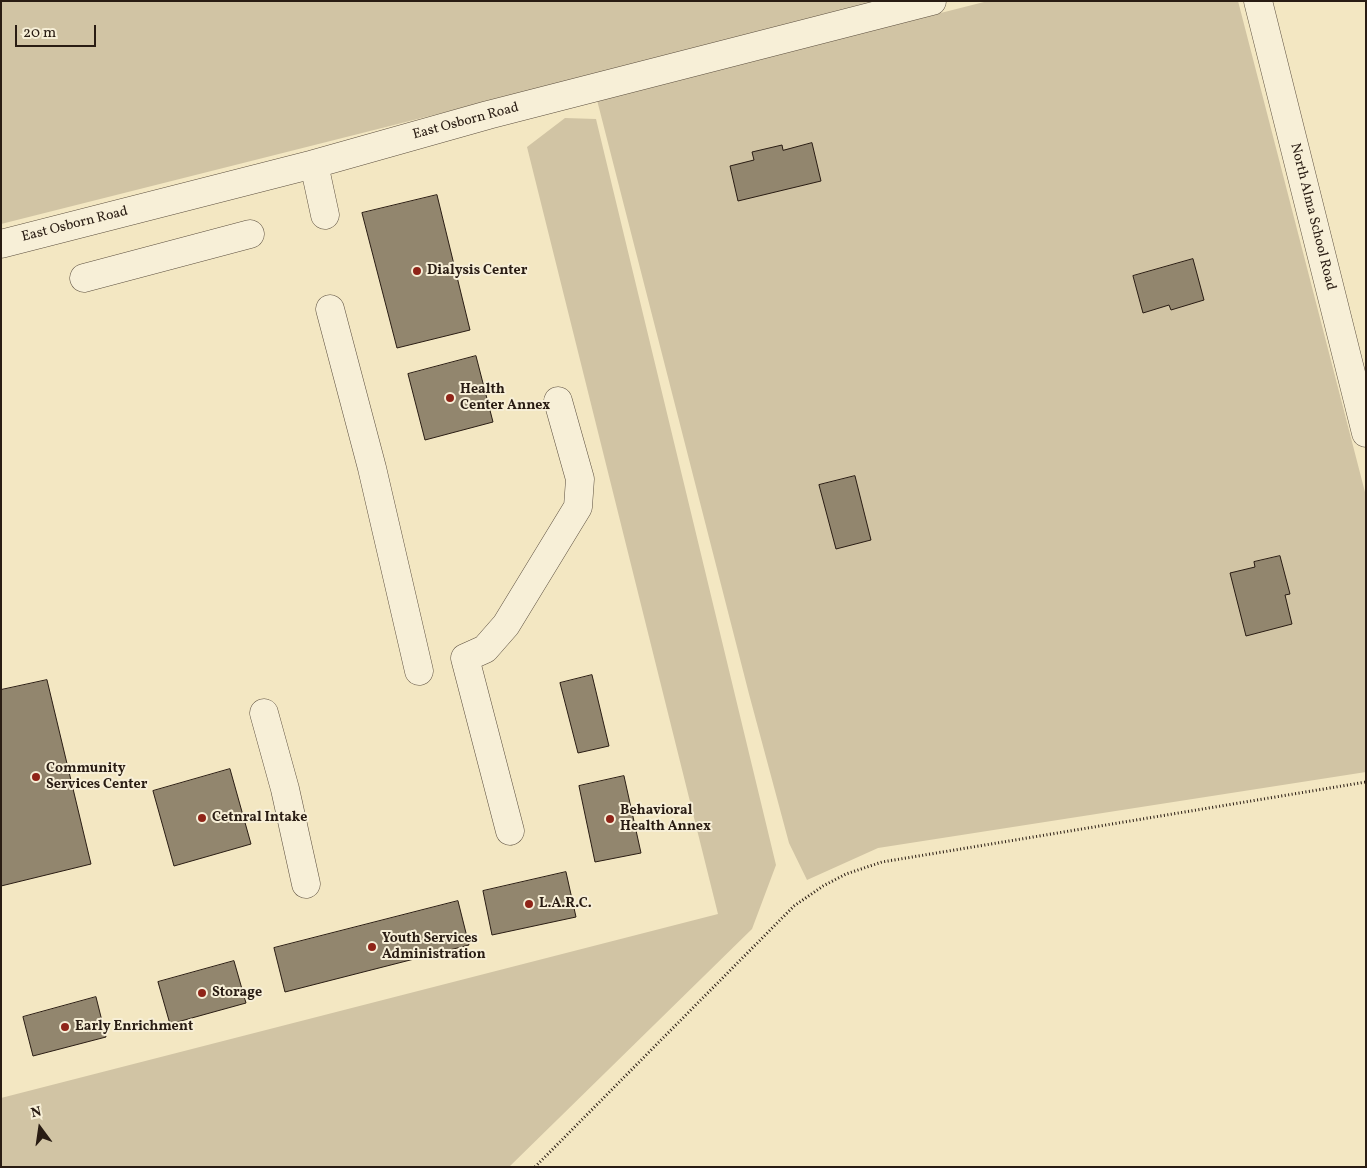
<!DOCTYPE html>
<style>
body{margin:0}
#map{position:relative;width:1367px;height:1168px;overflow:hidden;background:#f3e7c2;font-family:Vollkorn,serif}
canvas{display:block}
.frame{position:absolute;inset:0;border:2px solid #291c13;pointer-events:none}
.north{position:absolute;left:15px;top:1103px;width:50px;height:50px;-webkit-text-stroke:4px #f7efd7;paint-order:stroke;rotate:346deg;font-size:14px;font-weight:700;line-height:20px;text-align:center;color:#291c13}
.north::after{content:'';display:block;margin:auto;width:18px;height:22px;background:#291c13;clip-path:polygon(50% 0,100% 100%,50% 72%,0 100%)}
.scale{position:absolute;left:15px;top:25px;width:81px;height:22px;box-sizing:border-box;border:2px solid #291c13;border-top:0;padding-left:6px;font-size:15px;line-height:18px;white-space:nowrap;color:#291c13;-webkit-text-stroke:4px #f7efd7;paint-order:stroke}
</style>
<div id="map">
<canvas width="1367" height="1168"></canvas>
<div class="frame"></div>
<div class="north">N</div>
<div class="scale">20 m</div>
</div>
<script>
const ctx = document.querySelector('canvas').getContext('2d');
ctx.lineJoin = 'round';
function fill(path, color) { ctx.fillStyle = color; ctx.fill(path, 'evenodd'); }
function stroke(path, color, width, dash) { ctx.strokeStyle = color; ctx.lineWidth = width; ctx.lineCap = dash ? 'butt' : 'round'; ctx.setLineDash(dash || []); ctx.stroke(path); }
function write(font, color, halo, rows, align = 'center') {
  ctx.font = font + ' Vollkorn,serif'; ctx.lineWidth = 4; ctx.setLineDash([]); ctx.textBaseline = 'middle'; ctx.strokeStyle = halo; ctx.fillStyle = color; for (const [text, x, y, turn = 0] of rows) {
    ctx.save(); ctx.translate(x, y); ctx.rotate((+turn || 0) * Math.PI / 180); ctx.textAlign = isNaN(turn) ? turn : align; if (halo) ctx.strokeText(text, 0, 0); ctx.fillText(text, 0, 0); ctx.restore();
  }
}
const green = new Path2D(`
 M1 1H886L1 224Z
 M988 1H1238L1366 496V772L878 848 807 880 789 843 749 694 597 100Z
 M565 118 596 119 776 865 752 929 509 1167H1V1098L718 914 527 147Z`);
const building = new Path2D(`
 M812 143 821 181 738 201 730 166 754 160 752 152 782 145 783 150Z
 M437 195 470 330 397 348 362 213Z
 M1193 259 1204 300 1171 310 1169 305 1143 313 1133 276Z
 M476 356 493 422 425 440 408 374Z
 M855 476 871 540 836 549 819 485Z
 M1280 556 1290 594 1285 595 1292 624 1246 636 1230 573 1255 567 1254 562Z
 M592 675 609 746 578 753 560 683Z
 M47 680 91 864 1 886V690Z
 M230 769 251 844 174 866 153 791Z
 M624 776 641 853 595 862 579 786Z
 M566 872 576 917 492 935 483 891Z
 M458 901 469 945 285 992 274 948Z
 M234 961 246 1003 170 1024 158 982Z
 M96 997 106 1037 33 1056 23 1017Z`);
const path = new Path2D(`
 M535 1167 794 906 823 886 846 874 882 862 1366 782`);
const minor = new Path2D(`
 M1258 1 1366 433
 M314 164 325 215
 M1 244 314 164 488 115 932 1
 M84 278 250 234
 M330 309 372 468 419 671
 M264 713 285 789 306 884
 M510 831 465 658 485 649 506 625 578 507 580 479 558 401`);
const markers = [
 [417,271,5,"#8f2418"],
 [450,398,5,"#8f2418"],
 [36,777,5,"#8f2418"],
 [202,818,5,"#8f2418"],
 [610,819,5,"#8f2418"],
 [529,904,5,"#8f2418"],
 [372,947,5,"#8f2418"],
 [202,993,5,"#8f2418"],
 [65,1027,5,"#8f2418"]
];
const streetNames = [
 ["East Osborn Road",466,122,-15],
 ["North Alma School Road",1312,217,76],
 ["East Osborn Road",75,225,-14]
];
const poiNames = [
 ["Dialysis Center",427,271],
 ["Health",460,390],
 ["Center Annex",460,406],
 ["Community",46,769],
 ["Services Center",46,785],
 ["Behavioral",620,811],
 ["Health Annex",620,827],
 ["Cetnral Intake",212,818],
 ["L.A.R.C.",539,904],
 ["Youth Services",382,939],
 ["Administration",382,955],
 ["Storage",212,993],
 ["Early Enrichment",75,1027]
];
fill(green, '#d1c4a4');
fill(building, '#92866e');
stroke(building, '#291c13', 1);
stroke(minor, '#5c4f3f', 29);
stroke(path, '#291c13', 3, [1, 2.5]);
stroke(minor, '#f7efd7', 28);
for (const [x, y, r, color] of markers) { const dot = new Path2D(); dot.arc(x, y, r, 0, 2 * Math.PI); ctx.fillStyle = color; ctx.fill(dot); stroke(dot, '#f7efd7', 2); }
write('14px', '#291c13', '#f7efd7', streetNames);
write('bold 14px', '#291c13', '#f7efd7', poiNames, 'left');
</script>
